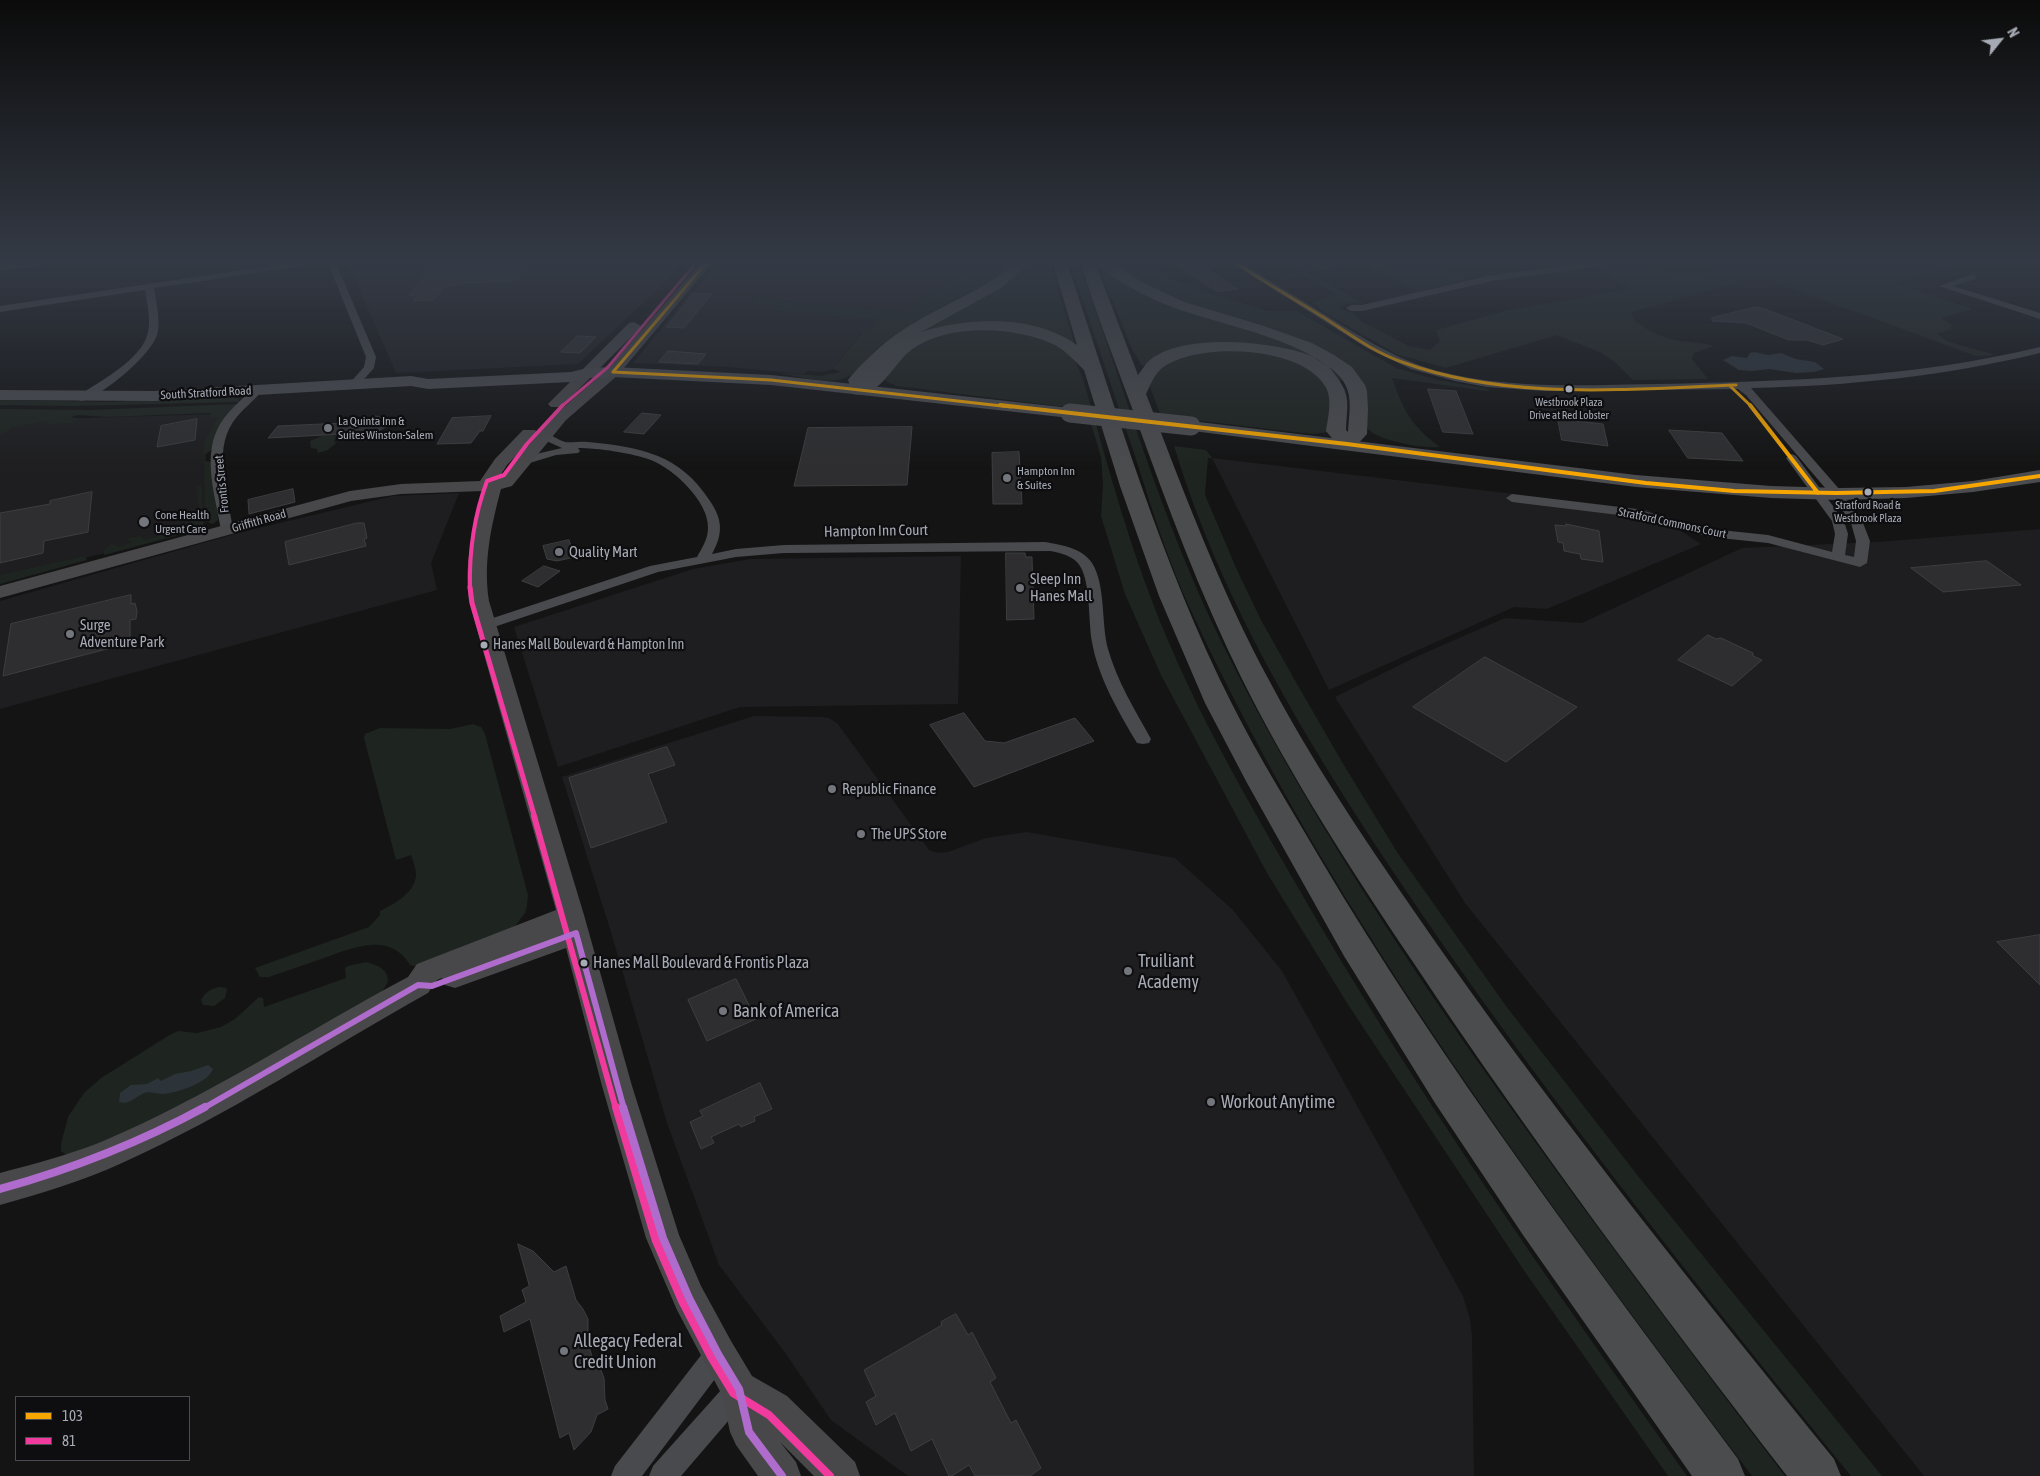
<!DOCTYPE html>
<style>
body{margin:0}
#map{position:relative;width:2040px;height:1476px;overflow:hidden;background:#141414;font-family:"Asap Condensed",sans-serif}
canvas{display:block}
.legend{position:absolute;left:15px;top:1396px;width:175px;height:65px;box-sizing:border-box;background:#0e0e10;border:1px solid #4b4c52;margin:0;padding:6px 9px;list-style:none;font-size:15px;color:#a6aab4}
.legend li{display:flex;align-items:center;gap:10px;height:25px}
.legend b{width:25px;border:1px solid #4b4c52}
.north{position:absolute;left:1975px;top:15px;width:50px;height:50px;-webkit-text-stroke:4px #0e0e10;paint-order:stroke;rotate:61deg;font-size:14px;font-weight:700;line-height:20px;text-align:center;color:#a6aab4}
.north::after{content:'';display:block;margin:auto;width:18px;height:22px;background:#a6aab4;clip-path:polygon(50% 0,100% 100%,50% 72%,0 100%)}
</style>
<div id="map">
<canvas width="2040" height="1476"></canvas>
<ul class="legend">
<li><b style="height:6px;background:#f7a600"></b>103</li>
<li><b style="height:6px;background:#f13a9d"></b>81</li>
</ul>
<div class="north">N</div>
</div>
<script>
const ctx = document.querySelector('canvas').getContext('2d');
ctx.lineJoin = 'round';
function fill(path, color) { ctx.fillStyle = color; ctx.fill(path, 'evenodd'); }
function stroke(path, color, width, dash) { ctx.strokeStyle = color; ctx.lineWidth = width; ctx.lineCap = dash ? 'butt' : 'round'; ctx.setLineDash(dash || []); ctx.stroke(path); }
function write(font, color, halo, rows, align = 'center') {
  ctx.font = font + ' "Asap Condensed",sans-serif'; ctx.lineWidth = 4.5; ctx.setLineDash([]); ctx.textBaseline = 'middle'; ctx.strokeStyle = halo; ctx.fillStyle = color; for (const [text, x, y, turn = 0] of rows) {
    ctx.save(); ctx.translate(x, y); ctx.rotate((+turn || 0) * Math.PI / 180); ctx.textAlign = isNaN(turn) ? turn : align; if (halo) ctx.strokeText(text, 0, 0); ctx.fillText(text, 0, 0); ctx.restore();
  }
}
const built = new Path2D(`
 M348 263H682L665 282 578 364 396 373Z
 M716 263H981L900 311 780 301 756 295 695 291Z
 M692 291 755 295 748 303 778 306 776 311 879 320 870 331H862L833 369 822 372 807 371 804 374 727 367 633 363Z
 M219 414 205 448 209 519 201 526 114 551 0 578V418L52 419Z
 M1212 458 1648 510 1701 544 1547 609 1514 607 1329 690Z
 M459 493 431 563 437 590 0 709V601L242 532 393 496Z
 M2040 529V1476H1924L1465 903 1335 697 1420 655 1505 618 1582 623 1742 548 1877 542Z
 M961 556 958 704 740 707 558 767 514 627 693 569 750 559Z
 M754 716 821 717 829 718 838 724 929 850 938 853 948 852 986 838 1027 832 1175 858 1233 910 1282 971 1463 1296 1470 1319 1472 1336 1474 1476H908L831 1420 786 1354 719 1265 667 1123 610 929 562 777Z`);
const green = new Path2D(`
 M981 263H1019L1007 273C965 296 915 317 878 348 866 358 857 375 842 379 821 384 795 375 774 372L820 376 841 372 833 369 863 331H870L878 320 775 311 778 306 747 304 756 295 780 301 900 311Z
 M1029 263H1050L1074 342 1069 343 1014 325 915 335 993 292Z
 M1070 263H1079C1124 389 1162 521 1221 641 1301 803 1401 954 1505 1100 1596 1227 1690 1352 1785 1476H1752C1548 1202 1338 927 1193 615 1169 564 1152 510 1135 456 1113 392 1092 327 1070 263Z
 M1114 263H1149L1167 277 1205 292 1268 311H1297L1396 368 1438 380 1490 389 1487 391 1392 378C1403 410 1412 427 1440 447 1425 449 1377 441 1367 428L1353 371 1185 303 1140 281Z
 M1295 263H1434L1469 279 1419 291 1360 263 1308 273 1365 304 1349 303 1340 306V309L1353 313 1362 322 1409 346 1430 350 1440 341 1436 330 1509 310 1632 289 1590 267 1621 263H1646L1682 276 1752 263H1950L1952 267 1894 283 1973 309 1941 318 1951 324V329L1937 334 1949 342 1996 355 1976 356 1763 278 1749 279 1632 312 1633 319C1643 327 1654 334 1667 338 1682 343 1698 341 1714 346L1694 353 1692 359 1708 379 1633 380 1616 363 1602 353 1557 335 1446 368 1396 354 1322 311 1312 302 1338 295 1305 276 1280 280 1276 278 1298 274Z
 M1098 264H1103L1201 316 1282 341 1319 355 1345 380 1339 381 1320 365 1224 344 1142 366 1131 347Z
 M980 328 1036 334 1072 354 1083 379C1108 466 1131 554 1167 638 1203 724 1250 804 1296 884 1414 1090 1550 1283 1687 1476H1668L1523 1269 1347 1003 1267 873 1161 675 1125 594 1101 516 1103 485 1101 457 1086 407 1057 406 897 386 887 382 884 378 903 354 931 337Z
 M1254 349 1308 365 1333 395 1328 432 1314 434 1302 433 1161 416 1150 387 1151 377 1155 370 1189 352Z
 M235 397 239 399V402L71 406 0 405V400L108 402Z
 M238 404 211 450 203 456 205 441 217 418 210 417 211 414 209 413 108 417 78 415 71 417 79 419 71 423 48 424 46 421 11 428 9 431 0 434V409L91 410Z
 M332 435 336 436 334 441 336 443 328 450 318 453 317 449 311 448 310 441 322 436Z
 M1174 446 1206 450 1212 458H1208L1205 495 1237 570 1261 620 1293 677 1342 762 1397 852 1506 1006 1638 1176 1882 1476H1851C1693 1281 1536 1085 1396 876 1307 742 1221 602 1174 446Z
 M204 461 212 462 218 520 213 524 205 521Z
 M202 486C203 502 199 512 205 528L104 555V550L111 544 121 547 132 542 125 539 140 536 144 540 185 529V523L199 518 197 487Z
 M80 557H85L87 560 0 584V575Z
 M473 724 481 727 485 734 528 895 527 906 525 913 513 929 421 968 410 965C390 931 353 948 324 958 306 964 287 971 269 977H260L255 968 369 927 380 915V911C394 904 415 893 416 875 416 869 413 861 411 855L396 860 364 738 365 734 380 728 450 729Z
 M366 962C377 965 388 968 388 982L382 992 191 1102 136 1130 66 1155 61 1151V1144L68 1117 84 1093 101 1078 168 1036 178 1031 197 1033 221 1027 235 1019 259 997 263 998 264 1007 346 978 345 968 348 966Z
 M222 987 227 989 225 998 214 1006 203 1005 201 1000C205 992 213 987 222 987Z`);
const water = new Path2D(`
 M1754 352 1768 355 1781 353 1796 359 1815 362 1824 369 1814 372 1796 373 1769 369 1752 371 1739 370 1723 360 1732 356 1747 358 1750 353Z
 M208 1065 213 1069C208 1083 177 1093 163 1094 157 1094 148 1091 144 1093 135 1097 130 1105 119 1102L120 1093 131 1085 147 1084 158 1078 161 1081 175 1074 191 1071Z`);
const building = new Path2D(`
 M437 263H529L516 281 460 283 458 285 445 286 433 300 414 301 418 295H409Z
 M1175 263H1198L1238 289 1218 292Z
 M694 293 712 294 684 328 667 327Z
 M1755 307 1765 309 1843 339 1823 345 1807 340H1789L1746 323 1712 321V318Z
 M578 336 596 337 580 353 561 352Z
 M668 351 706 354 698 364 659 362Z
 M1428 389 1456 391 1473 434 1443 432Z
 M642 413 661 415 644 434 624 432Z
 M376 416 395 422 363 439 344 434 268 438 278 426 366 422Z
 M491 416 483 431H480L471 443 437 444 452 418Z
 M197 419 195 440 157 447 161 426Z
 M1558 419 1603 424 1608 446 1562 440Z
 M912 427 907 485 794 486 808 428Z
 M1669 430 1722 433 1743 461 1688 458Z
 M1019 452 1022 504H993L992 453Z
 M293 489 295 502 249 514 248 500Z
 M92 492 88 532 44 541 43 553 0 563V513L50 504V501Z
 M357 523H364L367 538 364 539 366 546 289 565 285 542Z
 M1566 524 1599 531 1603 562 1581 559 1580 554 1564 551 1563 543 1558 542 1555 525 1566 526Z
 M569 540 575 557 557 561 547 559 543 546Z
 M1006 553H1025L1026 557H1032L1034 619 1007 620Z
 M1987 561 2021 585 1943 592 1911 568Z
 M544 566 560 571 538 587 522 581Z
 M131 595V604L135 603 137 611 136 619 130 620V643L3 676 11 624Z
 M1708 635 1716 639 1721 638 1753 653V656L1762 660 1732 686 1678 660Z
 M1485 657 1577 707 1506 762 1413 707Z
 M964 713 985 741 1004 743 1075 718 1094 741 974 787 930 725Z
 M667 747 675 765 648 774 667 822 591 848 569 778Z
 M2040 935V985L1997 942Z
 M736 979 756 1019 707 1041 688 1000Z
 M760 1083 772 1109 754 1117 755 1121 741 1127 739 1124 711 1137 714 1143 701 1149 690 1122 703 1116 700 1111Z
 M518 1244 533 1251 554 1272 566 1266 576 1300 583 1309 588 1319V1343L593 1360 599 1365 604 1378 605 1400 608 1409 597 1415 591 1432 574 1450 569 1433 560 1438 530 1319 504 1332 500 1316 526 1302 522 1290 529 1286Z
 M956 1314 968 1335 972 1332 996 1378 990 1382 1011 1423 1016 1420 1041 1468 1030 1476H975L969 1465 952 1476H949L932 1439 911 1451 895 1413 876 1425 866 1402 876 1396 864 1370 942 1325 941 1322Z`);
const street = new Path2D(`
 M20 263H42L38 266 0 271V265Z
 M289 263H308L304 266 154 288C156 302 160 318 158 331 155 353 102 396 82 401L78 400 77 398 78 396C100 381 143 359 148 332 151 319 147 303 145 290L0 312V306Z
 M328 263H336L376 357 374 368 357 387 353 388 348 385 364 367 366 357Z
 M1232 263H1241C1267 279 1293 295 1319 311 1356 334 1393 358 1434 370 1507 390 1584 385 1659 384 1791 381 1911 378 2040 347V353C1945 376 1849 386 1751 388L1840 490 1863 523 1870 541 1867 563 1860 567 1768 543 1710 537 1635 517 1512 502 1506 498 1512 494 1636 509 1711 529 1768 535 1832 552 1835 534 1832 521 1786 458 1792 454 1796 456 1844 521 1848 534 1845 555 1854 557 1856 541 1851 523 1832 496 1746 395 1738 389 1544 391 1487 387 1455 381 1411 369 1367 348Z
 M1586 263H1607L1603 266 1492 281 1362 311H1351L1346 308 1351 305H1362L1492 275Z
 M1973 274 1977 277 1976 279 1953 286 2040 313V319L1939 286Z
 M257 388 262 391C253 402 241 410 233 422 212 453 229 497 233 530L227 534 221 530C216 499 203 460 217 430 225 413 240 401 253 389Z
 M544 433C551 434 558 440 565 442 572 443 581 441 588 442 640 447 680 454 710 501 723 520 723 534 712 554L736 549 784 545 1045 542C1062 545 1082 548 1092 563 1106 585 1101 624 1108 649 1117 681 1135 710 1151 739L1149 743 1143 744 1137 743C1119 713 1098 677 1092 642 1088 620 1091 584 1080 566 1074 556 1061 553 1050 551L784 553 736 557 658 572 491 628H481L479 625 481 622 650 566 697 557C702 548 708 539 708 528 709 502 674 469 651 460 632 453 598 448 578 448L580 451 578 453 556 455 523 465 519 464 517 461 519 458 562 448 540 438 538 436 540 434Z
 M718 1341 727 1345 731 1354 727 1363 642 1476H611L615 1466 709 1345Z
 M739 1376 748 1380 752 1389 748 1398 681 1476H649L653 1466 730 1380Z`);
const secondary = new Path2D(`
 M700 263H712L618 375 566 420 512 486 501 489C491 527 483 562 489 601L584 915 632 1086 679 1235 701 1286 731 1341 752 1376 787 1396 855 1462 860 1476H814L780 1442 796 1462 801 1476H758L736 1445 730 1432 722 1395 677 1310 646 1238 602 1086 566 948 455 988 445 985 442 978 437 980 428 993C326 1050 229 1115 122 1163 83 1181 42 1193 0 1205V1173C34 1164 68 1155 101 1142 208 1097 306 1031 408 977L417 964 556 910 469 601C464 562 473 528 483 491L401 494 351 501 0 598V586L350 491 401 484 480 481 495 459 523 430H535L537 433 535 436 507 465 498 479 500 478 556 414 608 369Z
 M634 322 641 326 639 329 561 407H551L548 404 629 323Z`);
const primary = new Path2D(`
 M613 367 771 375 1070 408 1076 409 1078 413 1076 417 1070 418 771 385 613 377 587 378 571 382 428 389 411 386 154 401 0 400V390L154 391 411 376 428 379 571 372 587 368Z
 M1191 421 1636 475 1771 486 1839 488 1906 487 1973 481 2040 470V482L1973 492 1906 498 1839 500 1771 498 1636 487 1185 430 1182 426 1185 422Z`);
const highway = new Path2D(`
 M1015 263H1030L1001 288 921 332C969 317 1033 314 1077 345L1053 263H1067C1117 412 1161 563 1232 704 1258 756 1289 805 1318 855 1443 1066 1592 1262 1738 1459L1745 1476H1692L1523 1235 1435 1103 1344 956 1247 783 1205 703 1159 596 1120 486 1084 370C1075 361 1066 351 1055 345 1016 326 947 323 911 350 894 363 878 400 853 394L848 380 851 376C869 356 888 338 912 324 946 303 984 290 1015 263Z
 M1081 263H1095L1138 375C1142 370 1145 364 1150 360 1183 333 1271 341 1309 355 1316 358 1322 363 1329 367 1272 325 1187 324 1125 284 1116 279 1104 272 1099 263H1115L1140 281 1184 302 1261 325 1312 343 1334 355 1352 367 1365 385 1367 391 1368 409 1367 434 1354 448 1347 450 1340 448 1326 431C1328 417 1333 398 1325 386 1301 346 1201 342 1165 366 1155 372 1151 384 1146 394 1184 492 1220 590 1270 682 1321 778 1384 868 1446 957 1568 1130 1701 1295 1834 1459L1841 1476H1787C1658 1309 1532 1141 1415 965 1353 873 1292 779 1242 679 1200 594 1167 505 1135 416 1117 366 1096 314 1081 263ZM1329 367C1355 386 1350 403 1348 432L1346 430C1348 397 1351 394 1329 367Z`);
const primaryBridge = new Path2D(`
 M1070 413 1191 426`);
const bus1Far1 = new Path2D(`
 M1236 263C1264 282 1294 299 1323 317 1348 333 1373 352 1402 362 1508 401 1625 389 1736 385
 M613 372 771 380 1011 407
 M613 372 706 263
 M1729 385 1752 407`);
const bus1 = new Path2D(`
 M1000 405 1347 444 1646 483 1734 491 1836 493 1934 491 2040 476
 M1750 405 1818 493`);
const bus2Far4 = new Path2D(`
 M561 407 608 367 696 263`);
const bus2Far3 = new Path2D(`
 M470 588C469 551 474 516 487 481L504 475 527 444 563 405`);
const bus2Far2 = new Path2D(`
 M470 587 472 603 535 818`);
const bus2Far1 = new Path2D(`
 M534 816 616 1109`);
const bus2 = new Path2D(`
 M616 1107 656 1241 682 1301 711 1357 733 1393 769 1415 830 1476`);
const bus3Far1 = new Path2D(`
 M202 1109 418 985 432 986 576 933 624 1109`);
const bus3 = new Path2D(`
 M623 1107 663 1238 689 1298 718 1354 739 1389 749 1432 782 1476
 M0 1189C72 1169 139 1143 205 1107`);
const markers = [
 [1569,389,4.5,"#a6aab4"],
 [328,428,5,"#73767c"],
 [1007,478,5,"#73767c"],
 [1868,492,4.5,"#a6aab4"],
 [144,522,6,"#73767c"],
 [559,552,5,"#73767c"],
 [1020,588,5,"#73767c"],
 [70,634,5,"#73767c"],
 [484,645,4.5,"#a6aab4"],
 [832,789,5,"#73767c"],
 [861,834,5,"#73767c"],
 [584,963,4.5,"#a6aab4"],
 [1128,971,5,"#73767c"],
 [723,1011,5,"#73767c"],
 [1211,1102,5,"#73767c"],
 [564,1351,5,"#73767c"]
];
const farBusnames = [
 ["Westbrook Plaza",1569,403],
 ["Drive at Red Lobster",1569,416],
 ["Stratford Road &",1868,506],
 ["Westbrook Plaza",1868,519]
];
const farStreetnames = [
 ["South Stratford Road",206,393,-3],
 ["Frontis Street",222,484,-96],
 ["Griffith Road",259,521,-16],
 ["Stratford Commons Court",1672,523,12]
];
const farPoinames = [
 ["La Quinta Inn &",338,421],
 ["Suites Winston-Salem",338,435],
 ["Hampton Inn",1017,471],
 ["& Suites",1017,485],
 ["Cone Health",155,515],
 ["Urgent Care",155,529]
];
const busNames = [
 ["Hanes Mall Boulevard & Hampton Inn",493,645]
];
const streetNames = [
 ["Hampton Inn Court",876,531,-1]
];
const poiNames = [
 ["Quality Mart",569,552],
 ["Sleep Inn",1030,579],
 ["Hanes Mall",1030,596],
 ["Surge",80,625],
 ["Adventure Park",80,642],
 ["Republic Finance",842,789],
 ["The UPS Store",871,834]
];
const nearBusnames = [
 ["Hanes Mall Boulevard & Frontis Plaza",593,963]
];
const nearPoinames = [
 ["Truiliant",1138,961],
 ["Academy",1138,982],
 ["Bank of America",733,1011],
 ["Workout Anytime",1221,1102],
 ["Allegacy Federal",574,1341],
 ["Credit Union",574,1362]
];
fill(built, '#1e1e20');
fill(green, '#1e241f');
fill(water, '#2c3339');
fill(building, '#2e2e30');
stroke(building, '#3d3e40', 1);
fill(street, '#494a4d');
fill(secondary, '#48484b');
fill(primary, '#4b4c4f');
fill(highway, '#4b4c4e');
stroke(primaryBridge, '#4b4c4f', 19);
stroke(bus1Far1, '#f7a600', 3);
stroke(bus1, '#f7a600', 4);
stroke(bus2Far4, '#f13a9d', 3);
stroke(bus2Far3, '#f13a9d', 4);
stroke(bus2Far2, '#f13a9d', 5);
stroke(bus2Far1, '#f13a9d', 6);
stroke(bus2, '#f13a9d', 8);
stroke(bus3Far1, '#b06ccc', 6);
stroke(bus3, '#b06ccc', 8);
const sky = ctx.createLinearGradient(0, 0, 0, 469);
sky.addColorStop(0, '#0b0b0b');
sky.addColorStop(0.56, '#343a45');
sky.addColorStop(1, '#343a4500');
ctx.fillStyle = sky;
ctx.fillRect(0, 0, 2040, 469);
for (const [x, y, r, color] of markers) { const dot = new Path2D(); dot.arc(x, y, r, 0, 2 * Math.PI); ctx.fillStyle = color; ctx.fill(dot); stroke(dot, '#0e0e10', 2); }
write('11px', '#a6aab4', '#0e0e10', farBusnames);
write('12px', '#a6aab4', '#0e0e10', farStreetnames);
write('12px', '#a6aab4', '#0e0e10', farPoinames, 'left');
write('14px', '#a6aab4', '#0e0e10', busNames, 'left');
write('15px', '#a6aab4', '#0e0e10', streetNames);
write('15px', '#a6aab4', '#0e0e10', poiNames, 'left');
write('16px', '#a6aab4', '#0e0e10', nearBusnames, 'left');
write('18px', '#a6aab4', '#0e0e10', nearPoinames, 'left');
</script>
